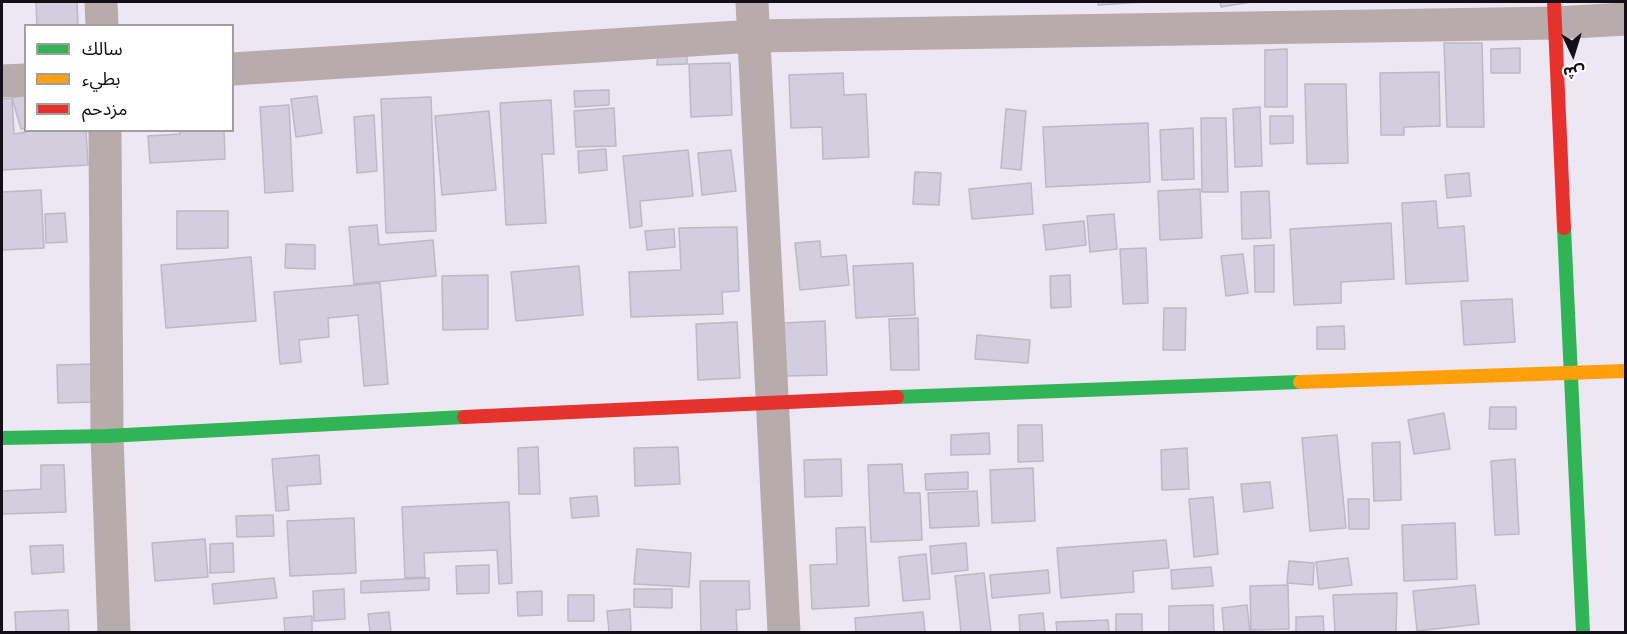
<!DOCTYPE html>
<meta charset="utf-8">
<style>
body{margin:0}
#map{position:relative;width:1627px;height:634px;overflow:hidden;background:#ede6f3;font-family:"Roboto Serif","Noto Sans Arabic",serif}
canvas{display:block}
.frame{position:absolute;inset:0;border:3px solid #130e17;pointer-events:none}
.legend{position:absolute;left:24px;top:24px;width:210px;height:108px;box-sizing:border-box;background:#fff;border:2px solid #a19fa2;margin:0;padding:8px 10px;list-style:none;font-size:18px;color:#130e17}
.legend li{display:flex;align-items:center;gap:12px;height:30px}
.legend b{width:30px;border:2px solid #a19fa2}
.north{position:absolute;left:1543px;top:24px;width:60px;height:60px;-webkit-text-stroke:4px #fff;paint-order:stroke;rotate:176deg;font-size:16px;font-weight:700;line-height:24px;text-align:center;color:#130e17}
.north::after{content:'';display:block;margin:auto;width:21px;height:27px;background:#130e17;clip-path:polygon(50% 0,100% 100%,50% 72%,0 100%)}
</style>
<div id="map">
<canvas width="1627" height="634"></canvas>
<div class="frame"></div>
<ul class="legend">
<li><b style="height:8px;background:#30b455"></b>سالك</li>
<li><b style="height:8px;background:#ff9f0a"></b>بطيء</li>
<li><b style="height:8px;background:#e5322d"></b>مزدحم</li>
</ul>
<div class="north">ش</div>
</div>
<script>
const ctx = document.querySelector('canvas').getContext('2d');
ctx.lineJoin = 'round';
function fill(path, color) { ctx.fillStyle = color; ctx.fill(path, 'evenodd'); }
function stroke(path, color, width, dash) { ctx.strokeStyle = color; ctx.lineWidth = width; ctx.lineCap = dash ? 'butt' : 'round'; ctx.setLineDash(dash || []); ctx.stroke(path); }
const building = new Path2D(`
 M36 2H77L78 26H37Z
 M1098 2H1144L1098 5Z
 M1220 2H1251L1221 7Z
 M1444 43H1482L1484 127H1447Z
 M1520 48V73H1491V49Z
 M1287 49V107H1265V50Z
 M687 50V64L657 65 658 51Z
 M730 63 732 115 691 117 689 64Z
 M1439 72 1440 126 1404 127V135H1381L1380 73Z
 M843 73 844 95 866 94 869 157 823 159 822 127 791 128 789 75Z
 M1305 84H1346L1348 163 1307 164Z
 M609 90V105L575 107 574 91Z
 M26 95V128L21 129 12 98Z
 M317 96 322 133 296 137 291 99Z
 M431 97 436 231 386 233 381 99Z
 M12 98 14 134 38 130H86L88 165 2 170V99Z
 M551 100 554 154H542L546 223 506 225 500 103Z
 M289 105 293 191 265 193 260 107Z
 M1260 107 1262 166 1235 167 1233 109Z
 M614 108 616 146 576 147 574 111Z
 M1006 109 1026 111 1021 170 1001 168Z
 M489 111 496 190 442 195 435 116Z
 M374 115 377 171 357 173 354 117Z
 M1270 116H1293V143L1270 144Z
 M1201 118H1226L1228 192H1202Z
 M1148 123 1150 182 1046 187 1043 127Z
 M1193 128 1194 179 1162 180 1160 130Z
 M179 130H224L225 159 150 163 148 136 180 134Z
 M606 149 607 170 579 173 578 151Z
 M688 150 693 196 640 201 642 226 630 228 623 156Z
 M731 150 736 191 702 195 698 153Z
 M915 172 941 173 939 205 913 204Z
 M1469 173 1471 196 1447 198 1445 175Z
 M1031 183 1033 214 972 219 969 189Z
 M1200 189 1202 238 1160 240 1158 191Z
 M41 190 44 248 2 250V192Z
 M1269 191 1271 238 1242 239 1241 192Z
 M1436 201 1438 228 1464 226 1468 281 1406 284 1402 203Z
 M177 211H228V248L177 249Z
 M65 213 67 242 46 243 45 214Z
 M1114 214 1117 249 1090 252 1087 216Z
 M1084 221 1086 245 1046 250 1043 225Z
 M1391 223 1394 279 1341 282V303L1294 305 1290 229Z
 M377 225 379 245 433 240 436 276 354 284 349 227Z
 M737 227 739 291 722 292 723 314 631 317 629 272 681 270 679 228Z
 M674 229 675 247 647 250 645 231Z
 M820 241 821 257 846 255 849 285 800 290 795 243Z
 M286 244 315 245V269L285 268Z
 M1274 245V292H1255L1254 246Z
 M1146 248 1148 303 1123 304 1120 249Z
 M1243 254 1248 293 1226 296 1221 256Z
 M251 257 256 321 166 328 161 265Z
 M913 263 915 315 856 318 853 266Z
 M579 266 583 315 516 321 511 272Z
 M488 275V329L443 330 442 276Z
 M1070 275 1071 307 1051 308 1050 276Z
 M380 283 388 384 364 386 358 315 328 318 329 337 299 340 301 362 280 364 274 292Z
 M1512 299 1515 342 1464 345 1461 301Z
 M1164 308H1186L1185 350H1163Z
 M918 318 919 370H891L889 319Z
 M825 321 827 375 785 376 783 323Z
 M737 322 740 378 698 380 696 324Z
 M1344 326 1345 349H1317V327Z
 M977 335 1030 340 1028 363 975 359Z
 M95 364 96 402 58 403 57 365Z
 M1490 407H1516V429H1489Z
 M1444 413 1450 449 1414 454 1408 420Z
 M1018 425H1042L1043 461 1018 462Z
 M989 433 990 454 951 455V435Z
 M1337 435 1346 528 1310 531 1302 438Z
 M1400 442 1401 500 1374 501 1372 443Z
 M538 447 540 494H519L518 448Z
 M678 447 680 484 635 486 634 448Z
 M1187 448 1189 489 1162 490 1161 450Z
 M319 455 321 484 287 486 289 510 276 511 272 459Z
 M841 459 842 496 805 497 804 460Z
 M1515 459 1519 534 1495 535 1491 461Z
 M902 464 904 493H920L922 540 871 542 868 465Z
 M41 465H64L66 512 2 514V491L41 489Z
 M1033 468 1035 521 992 523 990 470Z
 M968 472V489L926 490 925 474Z
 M1270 482 1273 508 1244 512 1241 484Z
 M977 491 979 526 930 528 928 493Z
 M597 496 599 516 572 518 570 498Z
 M1213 497 1218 554 1194 557 1189 499Z
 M1348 499H1369V529H1349Z
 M509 502 512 583 499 584 497 550 424 553 425 577 405 578 402 507Z
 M273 515 274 536 237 537 236 516Z
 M354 518 356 573 290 576 287 521Z
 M1455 523 1457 579 1404 581 1402 525Z
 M865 527 869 606 812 609 810 565 837 564 836 528Z
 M205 539 208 577 155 581 152 543Z
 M1166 540 1169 568 1133 571 1134 592 1061 598 1057 548Z
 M233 543 234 572 210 573V544Z
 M966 543 968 570 932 574 930 546Z
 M63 545 64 572 32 574 30 546Z
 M637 549 691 553 689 587 634 584Z
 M926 554 930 599 903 601 899 557Z
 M1348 558 1352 585 1319 589 1316 562Z
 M1289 561 1314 563 1313 585 1287 583Z
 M489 565V593L457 594 456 566Z
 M1211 567 1213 586 1172 589 1171 570Z
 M1048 570 1050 593 992 598 990 575Z
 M984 573 991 632H961L955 576Z
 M274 578 277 598 214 604 212 584Z
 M429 578V590L361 593V581Z
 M700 581H749L750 609 736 610 737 632H701Z
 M1288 585 1289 629 1251 630 1250 586Z
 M1475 585 1479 624 1417 631 1413 591Z
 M344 589 345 619 314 621 313 591Z
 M634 589H672V608L634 607Z
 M542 591V615L518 616 517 592Z
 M1397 593 1396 632H1335L1333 595Z
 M568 595H594V621H568Z
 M1213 605 1214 632H1169V606Z
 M1247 605 1250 632H1224L1222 608Z
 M630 609 631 632H609L607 611Z
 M68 610 69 632H16L15 612Z
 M389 612 391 632H370L368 614Z
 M923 612 925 632H856L855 618Z
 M1043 613 1045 632H1020L1019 615Z
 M1116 614H1142V632H1116Z
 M312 616V632H285L284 618Z
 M1323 616 1324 632H1296V617Z
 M1108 620 1109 632H1057L1056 622Z`);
const street = new Path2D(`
 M101 2 102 26
 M752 2 784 632
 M232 69 754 36 1555 23 1626 19
 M2 81 26 80
 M105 130 107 436 114 632`);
const fast = new Path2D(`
 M1564 228 1583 632
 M897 397 1300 382
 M2 438 107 436 464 417`);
const slow = new Path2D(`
 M1300 382 1626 371`);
const jam = new Path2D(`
 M1554 2 1564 228
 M464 417 897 397`);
fill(building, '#d3cede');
stroke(building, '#bdb8c3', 1.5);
stroke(street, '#b7acab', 33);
stroke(fast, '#30b455', 14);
stroke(slow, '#ff9f0a', 14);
stroke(jam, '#e5322d', 14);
</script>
